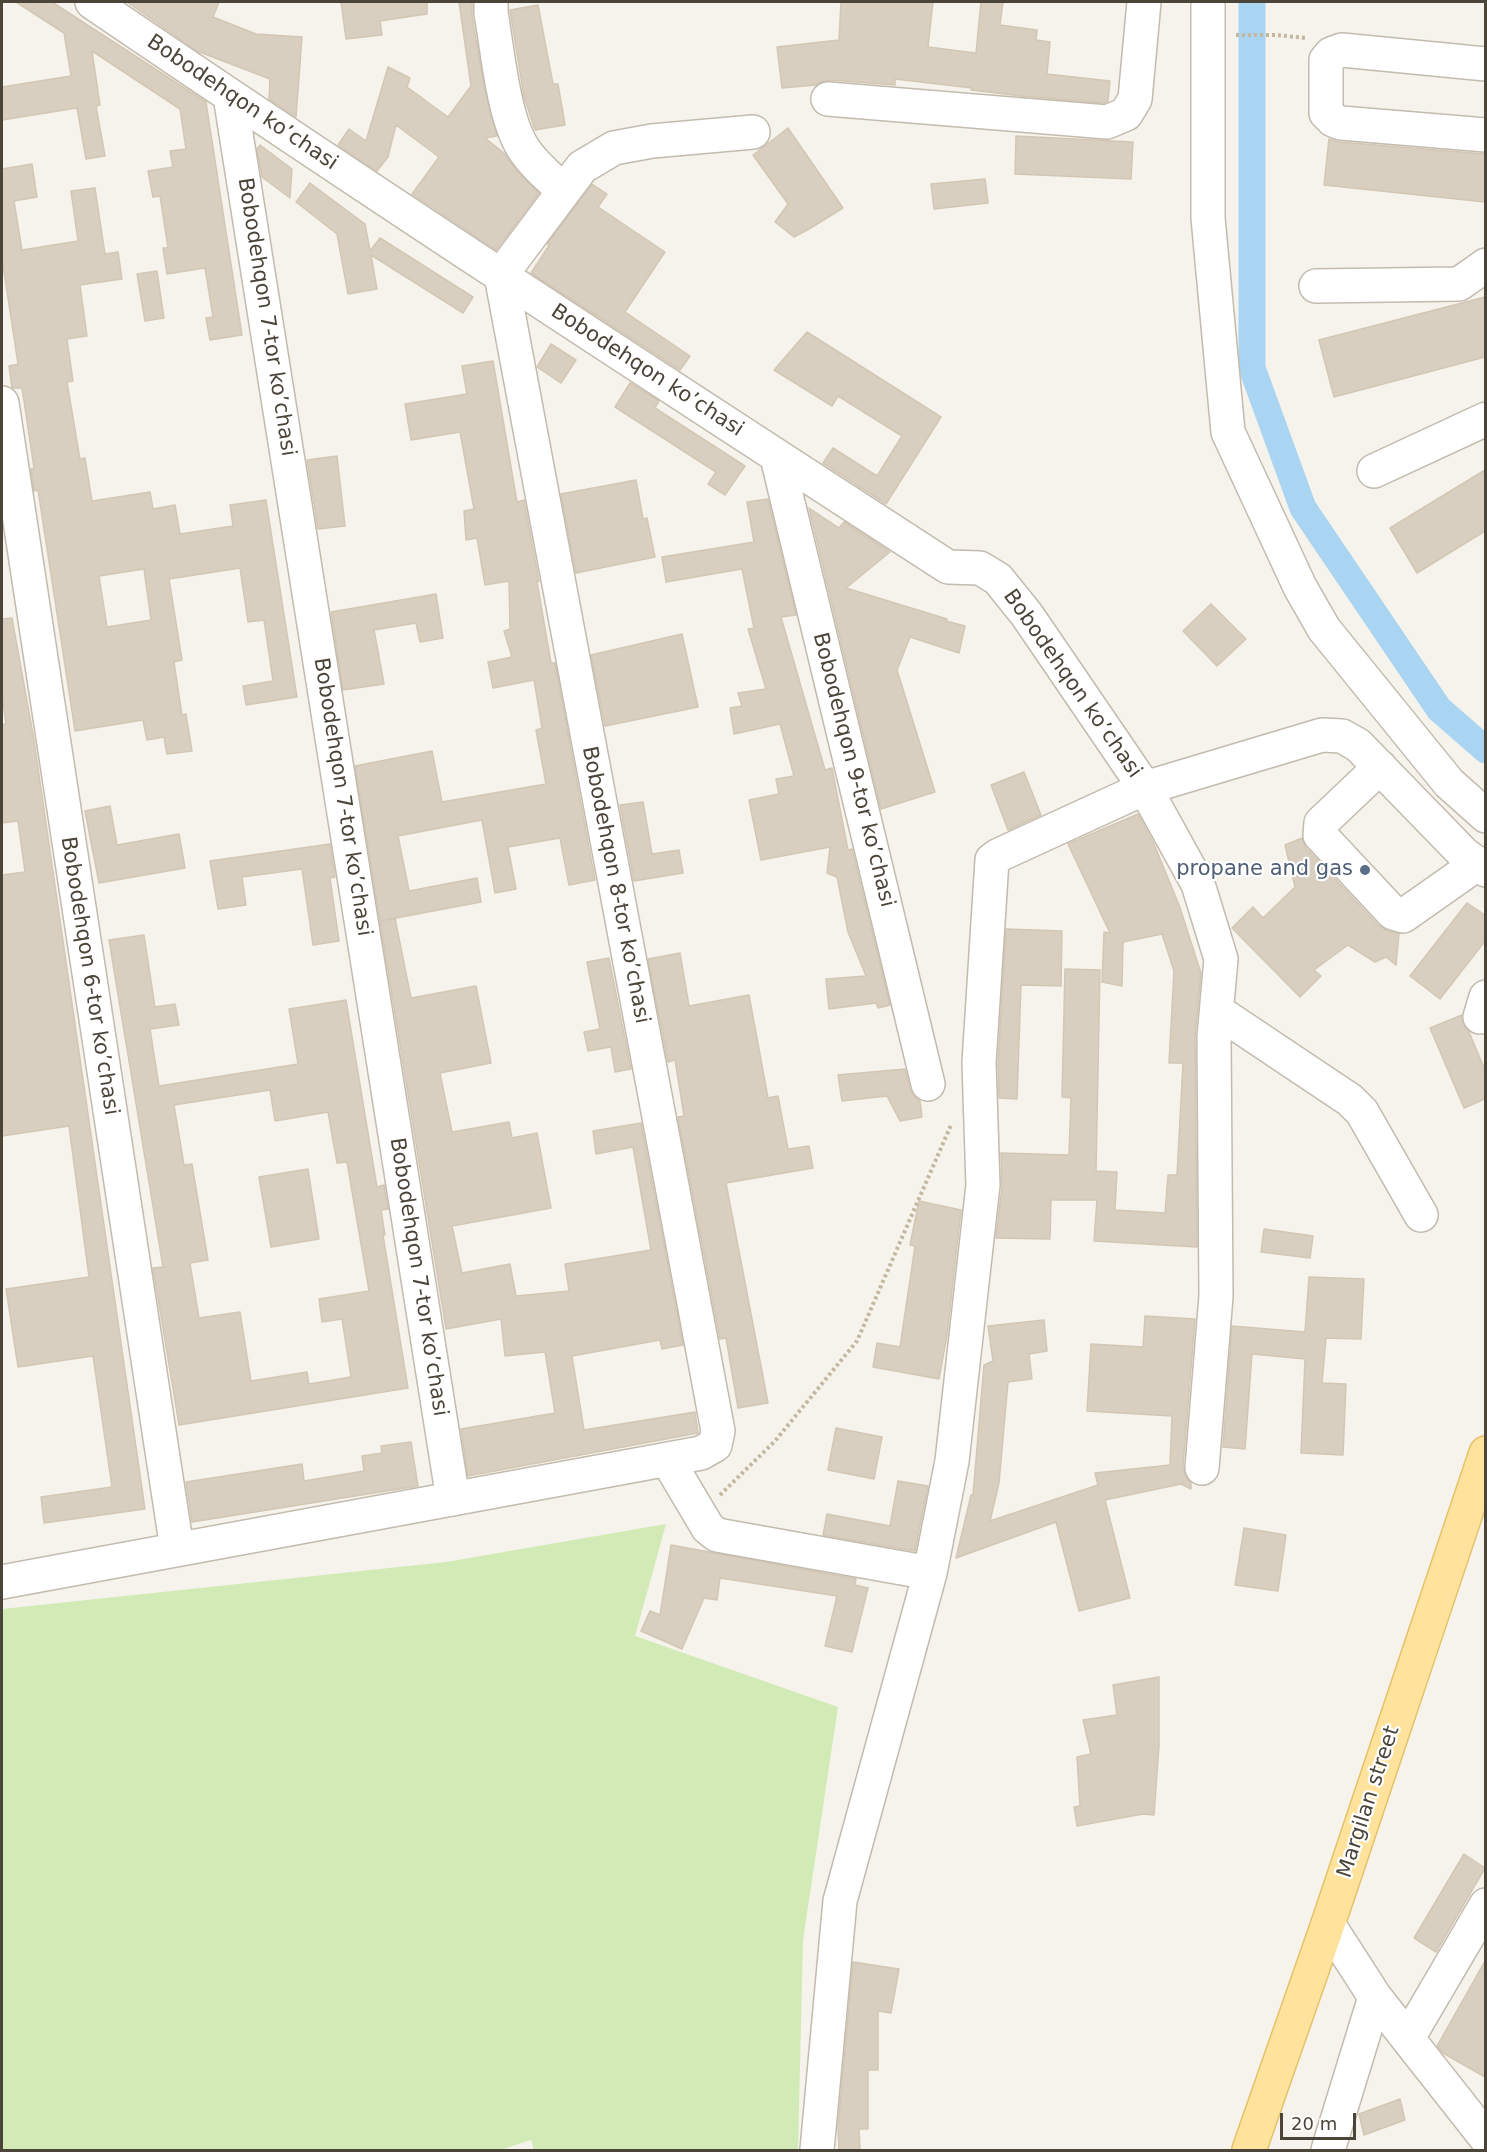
<!DOCTYPE html>
<meta charset="utf-8">
<style>
body{margin:0}
#map{position:relative;width:1487px;height:2152px;overflow:hidden;background:#f6f3ec;font-family:"DejaVu Sans",sans-serif}
canvas{display:block}
.frame{position:absolute;inset:0;border:3px solid #4b4439;pointer-events:none}
.scale{position:absolute;left:1280px;top:2113px;width:76px;height:27px;box-sizing:border-box;border:3px solid #4b4439;border-top:0;padding-left:8px;font-size:18px;line-height:21px;white-space:nowrap;color:#4b4439;-webkit-text-stroke:4px #fff;paint-order:stroke}
</style>
<div id="map">
<canvas width="1487" height="2152"></canvas>
<div class="frame"></div>
<div class="scale">20 m</div>
</div>
<script>
const ctx = document.querySelector('canvas').getContext('2d');
ctx.lineJoin = 'round';
function fill(path, color) { ctx.fillStyle = color; ctx.fill(path, 'evenodd'); }
function stroke(path, color, width, dash) { ctx.strokeStyle = color; ctx.lineWidth = width; ctx.lineCap = dash ? 'butt' : 'round'; ctx.setLineDash(dash || []); ctx.stroke(path); }
function write(font, color, halo, rows, align = 'center') {
  ctx.font = font + ' "DejaVu Sans",sans-serif'; ctx.lineWidth = 4.5; ctx.setLineDash([]); ctx.textBaseline = 'middle'; ctx.strokeStyle = halo; ctx.fillStyle = color; for (const [text, x, y, turn = 0] of rows) {
    ctx.save(); ctx.translate(x, y); ctx.rotate((+turn || 0) * Math.PI / 180); ctx.textAlign = isNaN(turn) ? turn : align; if (halo) ctx.strokeText(text, 0, 0); ctx.fillText(text, 0, 0); ctx.restore();
  }
}
const green = new Path2D(`
 M666 1524 635 1636 838 1707 803 1940 798 2150H534L531 2140 500 2150H2V1609L446 1562Z`);
const canal = new Path2D(`
 M1252 2V368L1303 508 1439 709 1486 750`);
const building = new Path2D(`
 M16 2H52L206 102 242 335 210 340 206 318 213 317 205 268 167 274 163 248H168L160 196 153 197 148 171 173 167 170 151 186 149 180 109 92 51 100 105 96 106 105 156 86 159 77 108 2 120V87L71 76 64 33Z
 M127 2H219L213 17 256 34 302 37 296 117 269 99 270 79 197 51Z
 M341 2H427V14L380 21 382 35 346 39Z
 M459 2H472V16L484 86 497 136 485 138 504 153 518 172 539 193 496 250 412 194 439 157 396 125 388 157 377 171 338 145 349 129 366 141 388 67 410 78 407 87 448 117 471 86Z
 M841 2H933L928 47 976 53 981 2H1003L1000 25 1037 30 1036 40 1050 42 1047 74 1110 81 1108 101 1104 103 1021 96 971 90 972 88 895 79V85L830 80 821 82 816 85 782 88 777 47 839 40Z
 M538 5 553 84H558L565 125 535 130 524 97 510 10Z
 M788 128 843 208 809 229 794 237 775 222 788 204 753 155Z
 M1016 136 1133 142 1131 179 1015 174Z
 M1329 139 1339 142 1485 154V202L1324 185Z
 M260 145 292 169 290 198 262 177 257 149Z
 M32 164 37 197 14 201 22 250 78 241 71 191 95 188 105 254 118 252 122 279 80 285 87 336 67 339 73 381 67 382 80 459 85 458 92 501 150 492 153 509 175 505 180 534 233 526 230 505 266 500 297 697 246 705 243 686 273 681 264 620 248 622 240 568 169 579 182 660 174 662 182 715 186 714 192 751 167 754 164 737 147 740 143 720 75 731 38 490 34 491 31 469 34 468 22 388H12L9 366 18 364 2 259V169ZM144 569 151 620 107 627 99 576Z
 M985 179 988 203 934 209 931 184Z
 M310 183 365 224 370 251 380 238 473 297 463 313 371 255 377 289 348 294 337 234 296 202Z
 M592 184 607 194 598 207 665 252 625 312 690 356 680 370 531 273 550 244H547Z
 M157 271 164 318 145 321 137 274Z
 M1485 297V357L1334 397 1319 340Z
 M807 332 941 417 886 504 823 463 833 448 877 476 902 436 838 396 832 406 774 370Z
 M551 344 576 360 561 383 537 367Z
 M493 361 517 502 524 500 539 581 537 582 551 663H555L595 880 569 885 560 838 508 847 516 889 495 893 482 820 398 836 409 891 477 878 481 902 380 921 355 766 432 751 442 802 546 784 536 730 542 728 534 680 493 688 488 662 512 657 504 631 510 629 509 581 485 585 477 538 466 540 464 511 474 509 460 432 411 440 405 404 467 394 462 366Z
 M630 383 659 401 655 408 745 466 725 495 708 484 716 472 615 407Z
 M337 456 345 526 318 529 307 460Z
 M1485 470V531L1417 573 1390 528Z
 M636 480 643 519 647 518 655 557 576 573 561 494Z
 M768 499 796 615 781 617 825 770 832 768 848 850 852 849 890 1005 878 1008 876 1003 829 1009 826 979 866 976 848 932 837 877 827 873 830 847 761 860 749 800 779 794 776 779 794 776 780 724 734 734 730 708 742 706 738 693 766 689 748 629 754 628 742 569 666 582 662 557 754 542 747 502Z
 M809 508 839 528 844 522 890 552 846 588 947 619 946 621 965 626 959 653 910 637 897 670 935 792 881 809Z
 M436 594 443 638 420 642 416 623 374 630 384 684 343 690 331 612Z
 M1211 604 1246 639 1217 666 1183 631Z
 M12 618 34 740 145 1509 44 1523 41 1497 112 1487 93 1356 18 1367 6 1289 89 1277 69 1126 2 1136V875L25 872 18 821 2 823V725L6 724 2 695V619Z
 M682 634 698 707 605 726 591 655Z
 M1024 772 1041 815 1008 830 991 785Z
 M643 802 652 854 679 850 683 873 634 881 620 805Z
 M110 806 117 845 179 834 185 868 99 883 85 811Z
 M1138 814 1154 844 1179 905 1201 973 1195 1037 1197 1247 1094 1241 1097 1200H1051L1050 1239 996 1238 1002 1187 1001 1153 1069 1155 1071 1098 1062 1097 1065 969 1100 970 1096 1171 1117 1172 1115 1210 1165 1213 1168 1175H1177L1183 1063H1169L1174 971 1162 934 1123 942 1122 986 1102 982 1104 932 1110 933 1068 844Z
 M1302 838 1306 848 1379 926 1388 931 1399 934 1396 965 1386 957 1375 962 1348 945 1314 970 1321 976 1300 997 1232 928 1253 907 1263 918 1295 887 1285 845Z
 M330 844 335 877 330 878 339 941 313 945 302 869 242 877 246 905 218 909 210 861Z
 M1467 903 1485 915V941L1440 999 1410 976Z
 M395 918 411 998 476 986 491 1063 440 1073 452 1132 509 1122 512 1138 537 1133 551 1208 452 1226 462 1273 510 1264 516 1296 569 1291 565 1264 651 1250 633 1147 596 1154 593 1131 641 1123 683 1345 662 1349 660 1340 572 1356 584 1430 695 1412 698 1433 468 1476 461 1429 555 1413 545 1352 505 1356 501 1319 446 1329 380 921Z
 M1006 929 1062 931 1061 986 1021 985 1017 1099 999 1098 998 1063Z
 M144 935 155 1007 175 1004 179 1025 150 1029 159 1086 298 1064 289 1009 346 1000 377 1187 384 1185 388 1209 381 1210 385 1235H383L408 1388 179 1425 153 1268 163 1267 109 940ZM270 1090 275 1121 328 1112 337 1163 347 1162 369 1291 319 1299 322 1322 342 1319 351 1377 309 1384 307 1372 251 1381 240 1312 199 1318 190 1263 208 1260 192 1164 184 1165 174 1105Z
 M680 953 689 1006 749 995 768 1098 778 1096 788 1149 809 1146 813 1168 726 1183 768 1403 738 1408 726 1338 720 1339 678 1117 684 1116 675 1060 668 1062 648 959Z
 M609 958 631 1069 615 1072 611 1047 588 1051 584 1032 600 1029 587 962Z
 M1462 1015V1022L1469 1032 1485 1070V1099L1464 1108 1430 1028Z
 M905 1069 910 1089 914 1096 920 1101 922 1117 900 1121 887 1096 842 1101 838 1075Z
 M308 1169 319 1239 271 1247 259 1177Z
 M919 1201 961 1210 947 1335 939 1379 873 1367 877 1343 900 1347 915 1246 910 1245Z
 M1264 1229 1313 1236 1310 1258 1261 1252Z
 M1309 1277 1364 1279 1361 1339 1326 1338 1322 1383 1346 1384 1343 1455 1301 1453 1305 1359 1252 1354 1245 1449 1223 1447 1232 1326 1305 1332Z
 M1145 1316 1195 1319 1183 1466 1185 1475 1191 1483V1489L1181 1484 1105 1500 1130 1598 1079 1611 1056 1522 956 1558 971 1495H973L984 1365 993 1361 988 1326 1044 1320 1047 1351 1029 1354 1032 1379 1008 1382 999 1483 990 1521 1098 1485 1095 1473 1170 1465 1172 1416 1087 1411 1091 1344 1143 1347Z
 M836 1428 882 1437 874 1479 828 1470Z
 M411 1442 418 1486 192 1522 186 1482 302 1464 304 1481 364 1471 362 1456 382 1453 381 1446Z
 M898 1481 928 1486 915 1551 823 1535 827 1514 890 1526Z
 M1244 1528 1286 1535 1278 1591 1235 1585Z
 M671 1545 856 1579 855 1585 868 1588 852 1652 825 1646 837 1596 720 1578 717 1600 704 1598 682 1649 641 1631 650 1611 660 1615Z
 M1159 1677V1746L1154 1815 1143 1814 1077 1826 1074 1807 1080 1806 1077 1757 1091 1754 1083 1720 1117 1715 1113 1685Z
 M1464 1854 1485 1868 1436 1952 1414 1938Z
 M1485 1961V2077L1443 2053 1437 2046Z
 M853 1962 899 1969 891 2013 878 2011V2070H868V2129H859L860 2151H839L838 2127Z
 M1400 2099 1405 2120 1364 2135 1359 2114Z`);
const path = new Path2D(`
 M1236 35H1276L1306 38
 M720 1495 775 1441 857 1341 951 1125`);
const minor = new Path2D(`
 M92 2C374 194 661 381 948 567L980 568 998 579 1027 615 1145 788 1198 884 1221 959 1214 1037 1216 1296 1202 1468
 M491 2V13C498 52 503 116 523 148 533 164 550 178 564 191
 M1208 2V218L1228 432 1300 587 1324 629 1449 783 1486 816
 M1486 64 1342 50 1331 54 1326 60V113L1333 120 1341 123 1486 135
 M230 96 453 1499
 M828 99 1107 122 1126 114 1135 99 1144 2
 M1316 286 1459 284 1486 265
 M2 403 177 1549
 M777 457 928 1084
 M1374 471 1486 419
 M1380 767 1321 823 1320 835 1393 913 1403 916 1477 864
 M1217 1011 1350 1100 1362 1112 1421 1215
 M1480 1017 1486 997
 M667 1459 708 1528 717 1535 930 1573
 M2 1582 701 1453 715 1445 718 1431 501 275 582 167 614 148 652 141 753 132
 M1328 1924 1375 1997 1486 2138
 M1408 2038 1486 1905
 M817 2150 840 1901 930 1573 952 1461 983 1185 979 1063 992 860 999 855 1145 788 1322 735 1342 736 1358 745 1464 854 1486 870
 M1328 2150 1375 1997`);
const major = new Path2D(`
 M1249 2150 1328 1924 1486 1453`);
const markers = [
 [1365,870,6,"#5c6f8a"]
];
const streetNames = [
 ["Bobodehqon koʼchasi",242,103,34],
 ["Bobodehqon 7-tor koʼchasi",266,317,81],
 ["Bobodehqon koʼchasi",647,371,33],
 ["Bobodehqon koʼchasi",1072,684,55],
 ["Bobodehqon 9-tor koʼchasi",853,770,76],
 ["Bobodehqon 7-tor koʼchasi",342,797,81],
 ["Bobodehqon 8-tor koʼchasi",615,885,79],
 ["Bobodehqon 6-tor koʼchasi",89,976,81],
 ["Bobodehqon 7-tor koʼchasi",418,1277,81],
 ["Margilan street",1369,1802,-72]
];
const serviceNames = [
 ["propane and gas",1353,870]
];
fill(green, '#d2eab5');
stroke(canal, '#a9d4f2', 27);
fill(building, '#d8cfc1');
stroke(building, '#d3c7b4', 1.5);
stroke(minor, '#c2bbae', 36);
stroke(major, '#e6c16a', 36);
stroke(path, '#c4b79f', 4, [3, 3]);
stroke(minor, '#fff', 33);
stroke(major, '#ffe39c', 33);
for (const [x, y, r, color] of markers) { const dot = new Path2D(); dot.arc(x, y, r, 0, 2 * Math.PI); ctx.fillStyle = color; ctx.fill(dot); stroke(dot, '#fff', 2); }
write('21px', '#4b4439', '#fff', streetNames);
write('21px', '#4e5e75', '#fff', serviceNames, 'right');
</script>
